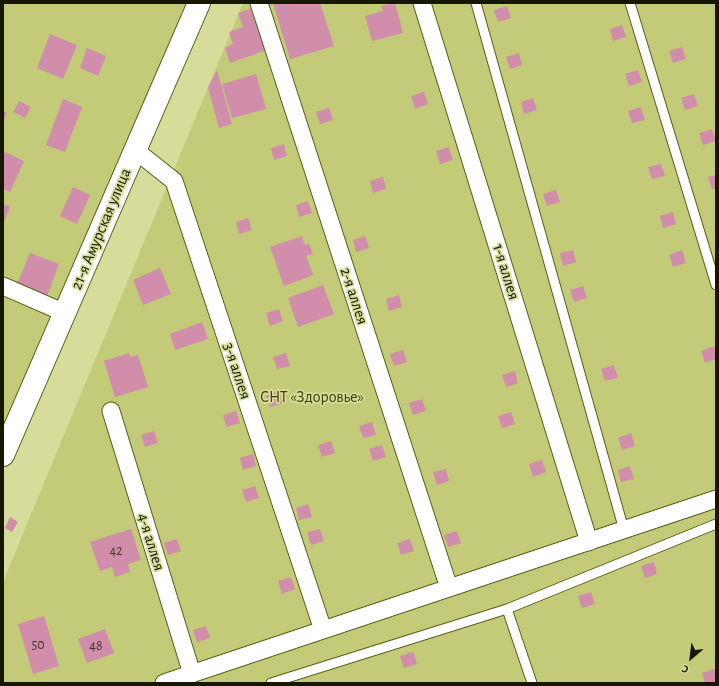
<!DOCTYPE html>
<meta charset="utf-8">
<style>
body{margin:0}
#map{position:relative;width:719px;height:686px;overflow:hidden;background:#d6dc99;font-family:"Alegreya Sans",sans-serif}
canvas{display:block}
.frame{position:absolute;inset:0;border:4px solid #161700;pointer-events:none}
.north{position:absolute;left:671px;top:638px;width:40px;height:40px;-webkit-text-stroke:3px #d6dc99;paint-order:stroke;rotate:208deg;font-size:11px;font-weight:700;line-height:16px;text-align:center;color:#161700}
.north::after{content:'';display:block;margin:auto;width:14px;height:18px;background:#161700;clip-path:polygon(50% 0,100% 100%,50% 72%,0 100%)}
</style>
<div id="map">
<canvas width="719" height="686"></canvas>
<div class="frame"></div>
<div class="north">С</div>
</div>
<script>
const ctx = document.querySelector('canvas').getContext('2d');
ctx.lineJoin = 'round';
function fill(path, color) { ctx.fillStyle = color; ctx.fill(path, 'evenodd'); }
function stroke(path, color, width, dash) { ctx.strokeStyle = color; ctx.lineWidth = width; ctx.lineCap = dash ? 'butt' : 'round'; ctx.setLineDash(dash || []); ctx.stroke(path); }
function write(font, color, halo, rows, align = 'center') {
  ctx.font = font + ' "Alegreya Sans",sans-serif'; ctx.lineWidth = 3.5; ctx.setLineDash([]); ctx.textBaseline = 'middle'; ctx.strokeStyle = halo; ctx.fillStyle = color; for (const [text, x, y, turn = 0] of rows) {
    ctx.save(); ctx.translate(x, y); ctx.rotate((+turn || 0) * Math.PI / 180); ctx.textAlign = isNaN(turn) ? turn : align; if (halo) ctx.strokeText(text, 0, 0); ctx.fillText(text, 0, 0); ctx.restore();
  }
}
const green = new Path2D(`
 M3 3H187L3 442Z
 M243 3H716V683H3V582Z`);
const building = new Path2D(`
 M273 3H320L334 46 290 59Z
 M395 3 403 33 372 41 365 16 383 11 381 6Z
 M507 6 511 18 498 22 494 10Z
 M255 7 269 49 230 63 225 48 233 44 229 32 243 27 238 13Z
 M622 25 626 37 613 41 610 29Z
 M50 34 77 45 63 79 37 68Z
 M682 47 686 59 673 63 669 51Z
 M87 48 106 56 98 76 80 68Z
 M519 53 522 65 510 69 506 57Z
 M217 70 232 124 219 128 208 87Z
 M638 70 642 82 629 86 625 74Z
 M256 74 266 109 232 118 222 84Z
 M424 92 428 104 415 109 411 96Z
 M694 94 698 106 685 110 681 98Z
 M533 98 537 110 524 114 521 102Z
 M63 99 82 107 65 152 46 145Z
 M19 101 31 107 25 118 13 112Z
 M641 107 645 120 632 123 628 111Z
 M329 108 333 120 320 124 316 112Z
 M3 111 7 113 3 122Z
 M712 129 716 141 703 145 699 133Z
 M284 144 287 156 274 160 271 148Z
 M449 147 453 160 440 164 436 151Z
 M3 151 24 161 10 192 3 189Z
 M661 164 665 176 652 179 648 167Z
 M716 175V188L712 189 708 177Z
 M383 177 386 189 373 193 370 181Z
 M73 187 90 195 77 224 60 216Z
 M556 190 560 202 547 206 543 194Z
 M308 201 312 213 299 217 296 205Z
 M3 204 10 207 3 224Z
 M673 212 676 224 663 228 660 216Z
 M248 218 252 230 239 234 236 222Z
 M302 236 305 245 309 244 313 254 306 256 313 275 284 286 270 247Z
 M365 236 369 248 356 252 353 240Z
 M573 250 576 262 563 266 560 253Z
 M682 250 686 263 673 267 669 255Z
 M30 253 59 264 47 296 17 284Z
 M160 268 171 294 143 305 133 280Z
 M323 285 334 314 298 327 288 298Z
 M583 286 587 298 574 302 570 290Z
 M399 295 402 307 389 311 386 299Z
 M279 309 283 321 270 326 266 313Z
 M202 322 208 339 175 350 170 334Z
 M714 346 716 354V359L705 363 701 351Z
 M403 350 407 362 394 366 390 354Z
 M129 353 130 357 138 355 148 387 115 397 104 361Z
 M286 353 290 366 277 369 273 357Z
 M614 365 618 378 605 381 601 369Z
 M515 371 518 383 506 387 502 375Z
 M279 391 283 403 270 407 266 395Z
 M422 399 426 411 413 415 409 403Z
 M236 411 240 423 227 427 223 415Z
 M511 412 515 424 502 428 498 416Z
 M372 422 376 435 363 438 359 426Z
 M154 431 158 443 145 447 141 435Z
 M631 433 635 446 622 450 618 438Z
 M331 441 335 453 322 457 318 445Z
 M382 445 386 457 373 461 369 449Z
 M253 454 256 466 243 470 240 458Z
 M542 460 546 472 533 477 529 464Z
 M630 466 634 479 621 482 618 470Z
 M446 469 449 481 437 485 433 472Z
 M255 486 259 498 246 502 242 490Z
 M308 504 312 517 299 520 296 508Z
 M10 517 18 522 12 532 5 528Z
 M131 529 141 560 128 564 130 572 115 577 112 567 100 571 90 542Z
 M320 529 324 541 311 545 307 532Z
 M457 531 461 543 448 547 444 535Z
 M177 539 181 551 168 555 164 543Z
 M410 539 414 551 401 555 397 543Z
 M654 562 657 574 645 578 641 566Z
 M291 577 295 589 282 594 278 581Z
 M591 592 595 604 582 608 578 596Z
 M44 616 59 666 33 674 18 624Z
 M206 626 210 638 197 642 193 630Z
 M105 629 114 653 87 663 78 639Z
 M413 652 417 664 404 668 400 656Z
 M715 669 716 673V682L705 683 702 673Z`);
const service = new Path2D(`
 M476 3 624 530
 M630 3 716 285
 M507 609 532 683
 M271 683 507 609 716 524`);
const minor = new Path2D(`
 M259 3 449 588
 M422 3 589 542
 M135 150 174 181 323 630
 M3 286 65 313
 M111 411 192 674
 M164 683 716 499`);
const secondary = new Path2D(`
 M3 455 199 3`);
const numberNames = [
 ["42",116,551],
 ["50",38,645],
 ["48",96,646]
];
const streetNames = [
 ["21-я Амурская улица",101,229,-67],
 ["1-я аллея",506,272,73],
 ["2-я аллея",354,296,72],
 ["3-я аллея",237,371,72],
 ["4-я аллея",151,542,73]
];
const parkNames = [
 ["СНТ «Здоровье»",312,397]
];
fill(green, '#c3ca78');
fill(building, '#d08eaa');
stroke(service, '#595d1b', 11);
stroke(minor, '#595d1b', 19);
stroke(secondary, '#595d1b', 24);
stroke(service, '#fff', 9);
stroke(minor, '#fff', 17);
stroke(secondary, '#fff', 22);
write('14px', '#44352a', null, numberNames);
write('16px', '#161700', '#d6dc99', streetNames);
write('16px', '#3c3f02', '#d6dc99', parkNames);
</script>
